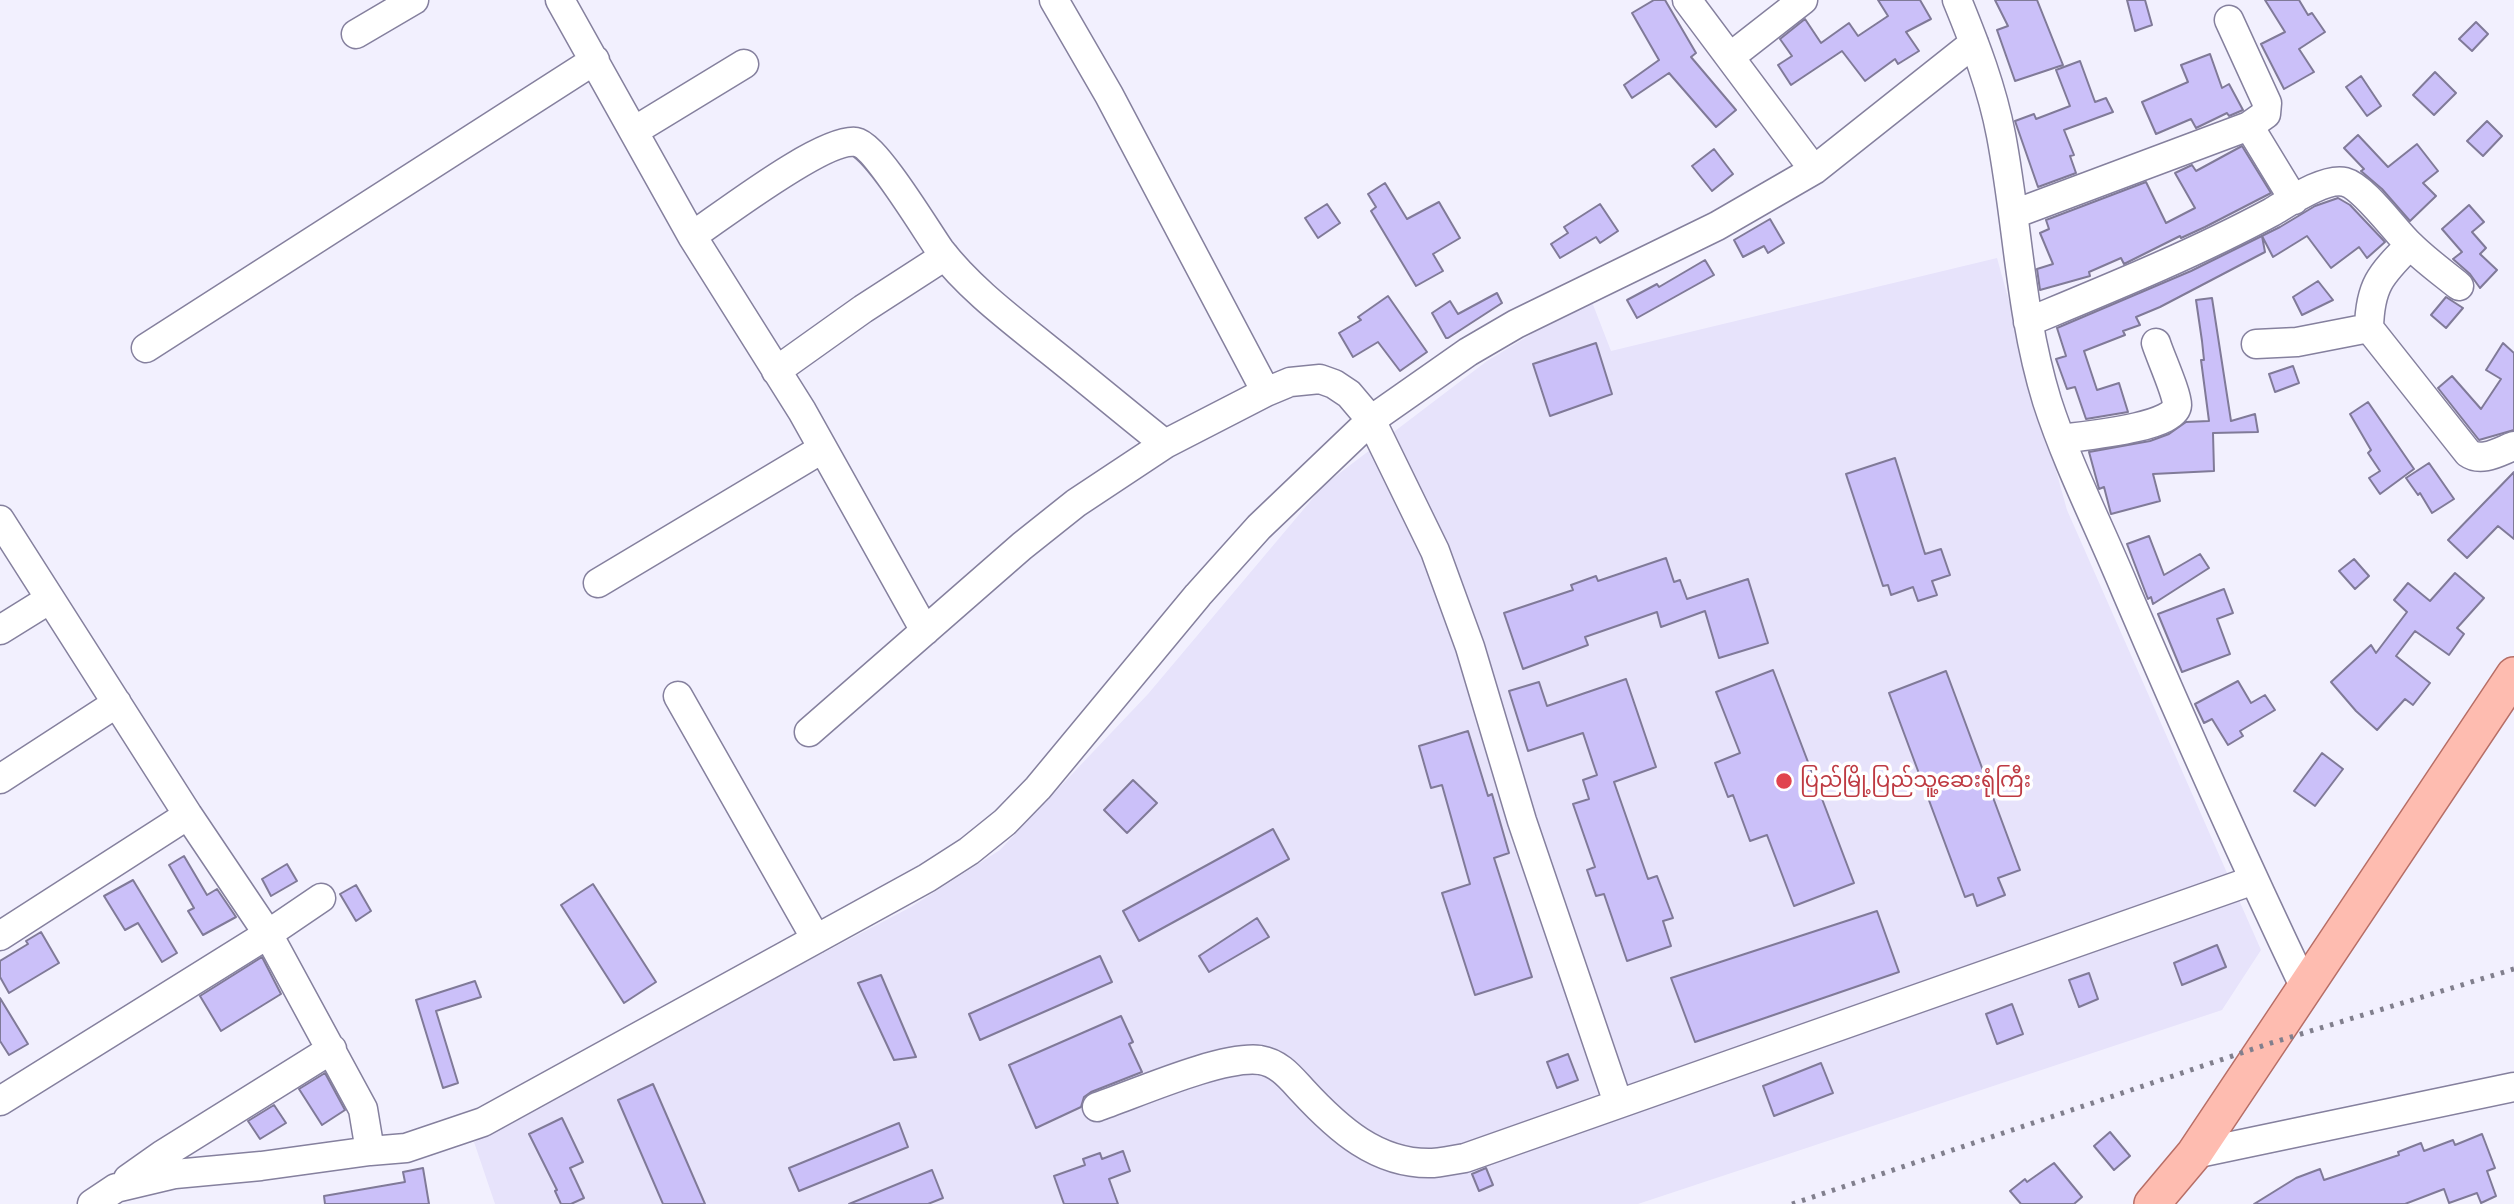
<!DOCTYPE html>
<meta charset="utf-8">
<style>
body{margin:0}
canvas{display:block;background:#f2f0fe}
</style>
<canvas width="2514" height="1204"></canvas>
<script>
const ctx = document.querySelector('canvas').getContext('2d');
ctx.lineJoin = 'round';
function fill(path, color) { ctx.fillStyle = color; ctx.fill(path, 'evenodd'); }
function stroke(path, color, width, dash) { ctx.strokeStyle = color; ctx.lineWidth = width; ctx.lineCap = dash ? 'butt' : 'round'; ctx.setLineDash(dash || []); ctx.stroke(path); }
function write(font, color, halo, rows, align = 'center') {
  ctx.font = font + ' Bitter,"Noto Sans Myanmar",serif'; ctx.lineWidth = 7; ctx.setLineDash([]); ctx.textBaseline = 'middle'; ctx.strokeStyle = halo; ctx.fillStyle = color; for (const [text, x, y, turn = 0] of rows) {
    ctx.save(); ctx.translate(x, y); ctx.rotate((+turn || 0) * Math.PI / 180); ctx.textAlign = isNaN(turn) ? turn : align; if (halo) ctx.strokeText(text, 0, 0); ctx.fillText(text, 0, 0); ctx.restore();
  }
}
const built = new Path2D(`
 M1997 258 2067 510 2261 950 2222 1010 1638 1204H495L474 1142 676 1030 911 907 1000 850 1148 694 1324 485 1487 361 1558 318 1592 302 1611 351Z`);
const building = new Path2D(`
 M1654 0H1665L1696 53 1691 57 1736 110 1716 127 1669 73 1632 98 1624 85 1659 60 1632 13Z
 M1878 0H1920L1931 19 1906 32 1919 51 1898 64 1895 59 1865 81 1842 51 1791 85 1778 65 1792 56 1780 39 1805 19 1821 43 1849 23 1858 36 1888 16Z
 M1995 0H2037L2063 65 2015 81 1997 30 2008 26Z
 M2127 0H2145L2152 25 2135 31Z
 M2265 0H2299L2308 15 2312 13 2325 32 2299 49 2314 72 2284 89 2261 44 2285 32Z
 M2476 22 2488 34 2472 51 2459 39Z
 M2210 54 2222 88 2229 84 2243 110 2229 116 2227 113 2196 128 2191 119 2156 134 2142 102 2188 82 2181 65Z
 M2080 61 2095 102 2106 98 2113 112 2064 130 2074 155 2070 156 2076 173 2038 187 2015 121 2034 114 2036 119 2070 106 2056 70Z
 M2435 72 2456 93 2434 115 2413 95Z
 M2361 76 2381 106 2367 116 2346 87Z
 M2487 121 2502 136 2483 156 2467 141Z
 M2358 135 2388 167 2417 144 2438 171 2423 183 2436 196 2410 221 2382 189 2361 171 2364 169 2344 148Z
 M2242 146 2271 193 2205 227 2181 238 2180 236 2124 264 2121 258 2089 272 2090 276 2040 290 2037 269 2053 264 2040 233 2049 229 2046 220 2146 182 2166 223 2195 208 2175 173 2192 165 2196 171Z
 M1714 149 1733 174 1712 191 1692 166Z
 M1385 183 1407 219 1439 202 1460 238 1433 254 1443 271 1416 286 1371 211 1376 207 1368 194Z
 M2338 198 2350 205 2385 242 2367 258 2359 247 2331 268 2307 236 2273 257 2262 236 2265 252 2160 307 2136 317 2140 325 2123 331 2125 335 2084 351 2097 390 2119 383 2128 412 2086 419 2075 387 2067 389 2056 359 2066 356 2057 328 2191 271 2280 227 2315 206Z
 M1327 204 1340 223 1318 238 1305 218Z
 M1600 204 1618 231 1600 243 1596 237 1560 258 1551 244 1568 233 1564 227Z
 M2469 205 2484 222 2472 232 2486 248 2480 254 2497 270 2480 288 2470 274 2453 259 2462 252 2442 229Z
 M1770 219 1784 243 1768 253 1764 246 1743 257 1734 240Z
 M1705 260 1714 275 1637 318 1627 300 1657 284 1659 287Z
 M2318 281 2333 300 2302 315 2293 297Z
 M1497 293 1502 303 1448 338H1446L1432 313 1450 301 1458 314Z
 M1388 296 1427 352 1400 371 1378 342 1353 357 1339 333 1361 320 1358 317Z
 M2446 297 2463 308 2446 328 2431 315Z
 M2212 298 2231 421 2255 414 2258 432 2213 433 2214 471 2153 474 2160 501 2111 514 2104 487 2099 489 2098 485 2089 452 2150 441 2169 434 2186 422 2209 421 2201 360H2204L2202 341 2196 300Z
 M1596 343 1612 394 1550 416 1533 364Z
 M2503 343 2514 353V430L2479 440 2438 388 2452 376 2481 409 2501 379 2486 370Z
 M2293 366 2299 383 2275 392 2269 374Z
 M2368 402 2414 469 2380 494 2369 478 2380 471 2368 453 2371 450 2350 414Z
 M1895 458 1925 554 1941 549 1950 575 1932 581 1937 595 1918 601 1913 587 1891 595 1888 585 1883 586 1846 474Z
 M2429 463 2454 499 2432 513 2420 493 2418 495 2406 478Z
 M2514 472V539L2498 526 2467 558 2448 540Z
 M2149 536 2164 575 2200 554 2209 568 2153 604 2151 597 2148 599 2127 544Z
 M1666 558 1674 582 1680 580 1687 599 1748 579 1768 643 1719 658 1705 611 1661 627 1657 612 1585 637 1588 645 1523 669 1504 613 1573 590 1571 585 1596 576 1598 581Z
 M2354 559 2369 576 2355 589 2339 571Z
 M2455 573 2484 598 2457 628 2464 634 2449 655 2415 631 2396 656 2430 683 2413 705 2405 699 2377 730 2356 711 2331 682 2371 645 2376 653 2407 612 2394 600 2408 583 2430 601Z
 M2224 589 2233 613 2217 619 2230 654 2182 672 2158 614Z
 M1773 670 1854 883 1794 906 1767 835 1750 841 1733 795 1728 797 1715 763 1740 753 1716 692Z
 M1946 671 2020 870 1998 878 2005 895 1977 906 1973 894 1965 897 1889 693Z
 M1626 679 1656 767 1614 782 1648 879 1657 876 1673 918 1663 921 1671 946 1627 961 1604 894 1596 896 1587 870 1595 867 1573 804 1589 799 1583 780 1597 775 1583 733 1528 751 1509 691 1539 682 1547 706Z
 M2238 681 2251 703 2265 695 2275 710 2240 731 2243 736 2228 745 2212 719 2204 723 2195 704Z
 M1468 731 1488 796 1492 794 1509 853 1494 858 1532 977 1475 995 1442 893 1470 884 1442 785 1431 788 1419 746Z
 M2322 753 2343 769 2315 806 2294 791Z
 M1133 780 1157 803 1127 833 1104 810Z
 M1273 829 1289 859 1139 941 1123 911Z
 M184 856 207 895 217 889 236 917 203 935 188 911 194 908 169 865Z
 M287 864 297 881 271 896 262 879Z
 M133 880 177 953 162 962 138 923 125 930 104 896Z
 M593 884 656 982 624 1003 561 905Z
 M356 885 371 911 356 921 340 894Z
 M1877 911 1899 972 1695 1042 1671 978Z
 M1257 918 1269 937 1209 972 1199 956Z
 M41 932 59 963 9 993 0 977V961L28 944 26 941Z
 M2217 945 2226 967 2182 985 2174 963Z
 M1100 956 1112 982 980 1040 969 1014Z
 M262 957 281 994 221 1031 200 996Z
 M2089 973 2098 999 2079 1007 2069 980Z
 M881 975 916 1057 894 1060 858 983Z
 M475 981 481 997 436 1011 458 1083 443 1088 416 1000Z
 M0 998 28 1044 9 1055 0 1041Z
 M2012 1004 2023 1034 1997 1044 1986 1014Z
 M1121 1016 1133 1042 1129 1044 1142 1072 1091 1092 1084 1097 1081 1107 1036 1128 1009 1065Z
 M1568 1054 1578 1080 1557 1088 1547 1062Z
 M1821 1063 1833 1093 1774 1116 1763 1086Z
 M325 1073 345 1110 322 1125 299 1089Z
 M653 1084 705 1204H663L618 1100Z
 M274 1105 286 1123 260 1139 248 1121Z
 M562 1118 583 1162 570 1168 584 1198 571 1204H561L555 1191 557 1190 529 1134Z
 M899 1123 908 1147 799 1191 789 1168Z
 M2110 1132 2130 1156 2114 1170 2094 1146Z
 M2482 1134 2495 1168 2487 1171 2496 1196 2481 1203 2477 1193 2449 1203 2444 1189 2405 1204H2254L2296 1178 2320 1169 2324 1180 2399 1155 2398 1152 2421 1143 2424 1151 2453 1140 2455 1145Z
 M1123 1151 1130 1171 1109 1179 1118 1204H1064L1054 1176 1085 1165 1083 1159 1100 1153 1102 1159Z
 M2054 1163 2082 1197 2074 1204H2021L2010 1191 2025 1179 2027 1182Z
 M423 1168 429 1204H325L324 1196 405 1182 403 1172Z
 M1486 1168 1493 1185 1479 1191 1472 1174Z
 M932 1170 943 1198 928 1204H849Z`);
const minor = new Path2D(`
 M560 0 692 236 802 411 925 631
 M1054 0 1109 95 1266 392
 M1687 0 1814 170
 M1957 0C1975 44 1992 88 2001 135 2018 224 2020 314 2047 401 2068 466 2100 528 2126 591 2183 724 2242 856 2304 986
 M356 34 414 0
 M1730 57 1803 0
 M2249 126 2294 200
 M634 131 744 64
 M2014 214 2249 126 2266 114 2267 103 2229 20
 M692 236C722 216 824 137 856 142 875 145 926 230 940 250 970 289 1012 320 1049 350 1088 381 1126 413 1165 444
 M2028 322C2110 288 2194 254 2272 212 2289 202 2325 177 2345 182 2364 187 2395 231 2410 245 2425 260 2443 273 2459 286
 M2369 328C2370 286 2380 275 2410 245
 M2256 344 2297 342 2369 328 2468 453C2482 463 2500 451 2514 446
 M146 348 595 60
 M776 371 863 309 945 256
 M2061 439C2081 436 2176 428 2177 405 2177 393 2160 356 2156 343
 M0 520 188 815 268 934 363 1109 370 1151
 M598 583 822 449
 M0 630 50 599
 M678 696 816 939
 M809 732 1022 546 1076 503 1165 444 1266 392 1290 382 1320 379 1334 384 1349 394 1371 420 1435 551 1470 647 1522 821 1618 1103
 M0 779 117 703
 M0 936 188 815
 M0 1101 268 934 321 898
 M1097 1107C1135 1094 1222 1055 1260 1060 1279 1063 1290 1077 1302 1090 1337 1128 1377 1165 1433 1163 1443 1162 1454 1160 1465 1158L2254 880
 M2194 1154 2514 1087
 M128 1179 162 1155 332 1049
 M92 1204 116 1188 175 1174 261 1166 370 1151 406 1148 483 1122 927 878 969 851 1005 822 1038 788 1198 595 1259 527 1371 420 1468 352 1516 324 1717 226 1814 170 1974 43`);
const major = new Path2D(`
 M2152 1204 2194 1154 2514 675`);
const rail = new Path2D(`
 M1792 1204 2268 1044 2514 969`);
const markers = [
 [1784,781,9,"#e0444e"]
];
const healthNames = [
 ["ပြည်မြို့ပြည်သူ့ဆေးရုံကြီး",1800,781]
];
fill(built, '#e7e3fb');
fill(building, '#cbc0f9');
stroke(building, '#807a98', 2);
stroke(minor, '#85809e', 31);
stroke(major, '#b76e66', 38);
stroke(minor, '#fff', 28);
stroke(major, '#febcb0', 35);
stroke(rail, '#817f8d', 5, [3.5, 7]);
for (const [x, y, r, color] of markers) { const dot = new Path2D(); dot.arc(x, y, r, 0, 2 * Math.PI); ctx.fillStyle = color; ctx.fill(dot); stroke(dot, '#fff', 2.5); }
write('21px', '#be3a42', '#fff', healthNames, 'left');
</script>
